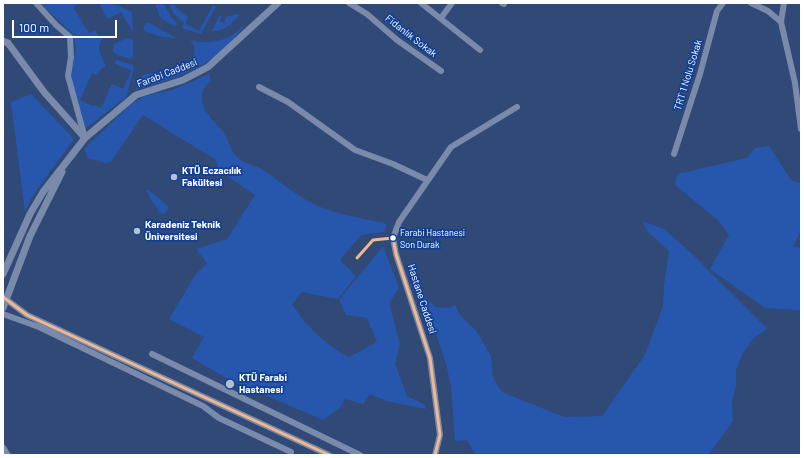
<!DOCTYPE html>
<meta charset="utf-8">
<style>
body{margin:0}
#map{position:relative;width:804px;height:458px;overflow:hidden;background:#304977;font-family:Barlow,sans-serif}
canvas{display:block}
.frame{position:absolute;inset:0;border:4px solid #fff;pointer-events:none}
.scale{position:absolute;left:12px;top:20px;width:105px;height:18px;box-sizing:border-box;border:2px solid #fff;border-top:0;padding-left:5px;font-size:12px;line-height:14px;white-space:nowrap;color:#fff;-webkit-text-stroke:3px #124095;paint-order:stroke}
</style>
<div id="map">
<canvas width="804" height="458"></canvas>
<div class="frame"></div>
<div class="scale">100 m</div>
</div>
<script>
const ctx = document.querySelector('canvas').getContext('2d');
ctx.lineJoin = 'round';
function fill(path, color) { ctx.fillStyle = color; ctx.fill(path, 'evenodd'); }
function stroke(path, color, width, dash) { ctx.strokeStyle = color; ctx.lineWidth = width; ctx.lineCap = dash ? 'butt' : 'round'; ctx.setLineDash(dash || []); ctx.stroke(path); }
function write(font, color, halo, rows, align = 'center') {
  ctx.font = font + ' Barlow,sans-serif'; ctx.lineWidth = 3.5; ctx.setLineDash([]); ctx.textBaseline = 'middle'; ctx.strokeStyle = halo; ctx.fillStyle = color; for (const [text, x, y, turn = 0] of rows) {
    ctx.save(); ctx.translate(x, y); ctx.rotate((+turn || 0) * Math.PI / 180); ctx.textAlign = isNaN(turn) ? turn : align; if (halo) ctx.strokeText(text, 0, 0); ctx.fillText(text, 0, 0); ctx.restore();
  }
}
const green = new Path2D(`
 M40 3H79L73 7 89 33 96 30 98 36 104 38C94 45 102 58 106 66L101 69 97 75 92 73 80 100 92 106 94 105 101 108 112 84 123 89 131 71 114 63 117 60 133 65 134 68 126 97 86 128 85 127 72 87 71 73 76 48 73 34Z
 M99 3H113L132 12 133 32 121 12 107 19Z
 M155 3H163L171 17 177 23 175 27 160 17Z
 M168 3H174L177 9 188 17 185 23 199 31 213 5 216 7 201 34 182 28 184 23 174 14Z
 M237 14 239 15C233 24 222 32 212 31L219 16H222L220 21 224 23 226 17Z
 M148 22 176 38 162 37 143 31 145 24Z
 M242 26 243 27C234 38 225 50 213 58 190 74 161 82 135 90L143 75 195 64 194 45 190 41C209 44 229 42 242 26Z
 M127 38 133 40V56L130 59 117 55 113 52 114 44Z
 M209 74 211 80C192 97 206 114 220 128 228 136 229 149 237 157 244 165 254 164 263 170 277 179 289 190 303 198 328 214 359 217 387 224L384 232 361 235 340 260 356 276 338 299 302 292 292 304C304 323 328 348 349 357L377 342 367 318 346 315 339 300 383 246 399 288 389 303 400 344 395 364 407 396 424 404 426 409 386 401 370 394 363 404 345 399 340 408 323 420 228 379 192 358 204 337 169 319 196 274 207 263 196 249 227 239 255 195 218 170 216 160 143 115 111 162 105 163 88 158 84 149 132 103 145 96 175 89Z
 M31 94 74 139 33 195 25 212 11 102Z
 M769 146 791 180 801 184V231L793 246 801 248V310L765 308 710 269 729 235 718 220 675 185 677 174 747 158 755 148Z
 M148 189 169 207 166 212 162 214 159 212 146 191Z
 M642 221 664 229 690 252 767 329 754 338 743 353 736 370V387L732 401 733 421 708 455H476L467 440 455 441 451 386 446 364 423 294 435 307 449 308 455 305 460 315 477 332 491 356 493 378 502 392 564 417 602 416 645 355 663 306 664 285 669 251 648 232Z`);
const minor = new Path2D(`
 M36 3 56 25 70 37 71 57 68 76 85 138
 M349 3 367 14 397 40 441 71
 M421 3 480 50
 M502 3 504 4
 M751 3 768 11 781 22
 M784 3 781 22 795 83 801 129
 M441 18 452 3
 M259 87 288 102 355 150 393 164 427 180
 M674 154 700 74 717 11 723 3
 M3 297 27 315 329 455
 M3 314 39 327 203 406 219 418 291 452
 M152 354 360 455
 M435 455 440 435 430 358 396 254 393 238 399 222 451 147 517 107`);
const tertiary = new Path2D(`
 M3 41 8 43 44 92 85 138
 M3 274 30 214 43 192 85 138 136 95 183 80 208 67 278 3
 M3 308 30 236 62 172
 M3 448 7 455`);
const bus1 = new Path2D(`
 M393 238 396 254 430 358 440 435 435 455
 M357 258 373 240 393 238
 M3 297 27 315 329 455`);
const markers = [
 [174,177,4,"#b7bfcf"],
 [137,231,4,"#b7bfcf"],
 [393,238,3.5,"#fff"],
 [230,384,5,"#b7bfcf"]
];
const busNames = [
 ["Farabi Hastanesi",400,233],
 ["Son Durak",400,245]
];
const streetNames = [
 ["Fidanlık Sokak",411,36,38],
 ["Farabi Caddesi",167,73,-21],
 ["TRT 1 Nolu Sokak",688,75,-73],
 ["Hastane Caddesi",422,299,72]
];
const poiNames = [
 ["KTÜ Eczacılık",182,171],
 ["Fakültesi",182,183],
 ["Karadeniz Teknik",145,225],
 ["Üniversitesi",145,237],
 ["KTÜ Farabi",239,378],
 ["Hastanesi",239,390]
];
fill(green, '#2657ac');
stroke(minor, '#798aaa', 6);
stroke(tertiary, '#798aaa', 7);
stroke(bus1, '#f1b78d', 3);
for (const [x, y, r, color] of markers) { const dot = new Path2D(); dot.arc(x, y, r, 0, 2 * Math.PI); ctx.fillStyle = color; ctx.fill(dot); stroke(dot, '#124095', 1.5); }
write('9px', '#fff', '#124095', busNames, 'left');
write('10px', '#fff', '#124095', streetNames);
write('bold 10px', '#fff', '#124095', poiNames, 'left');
</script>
